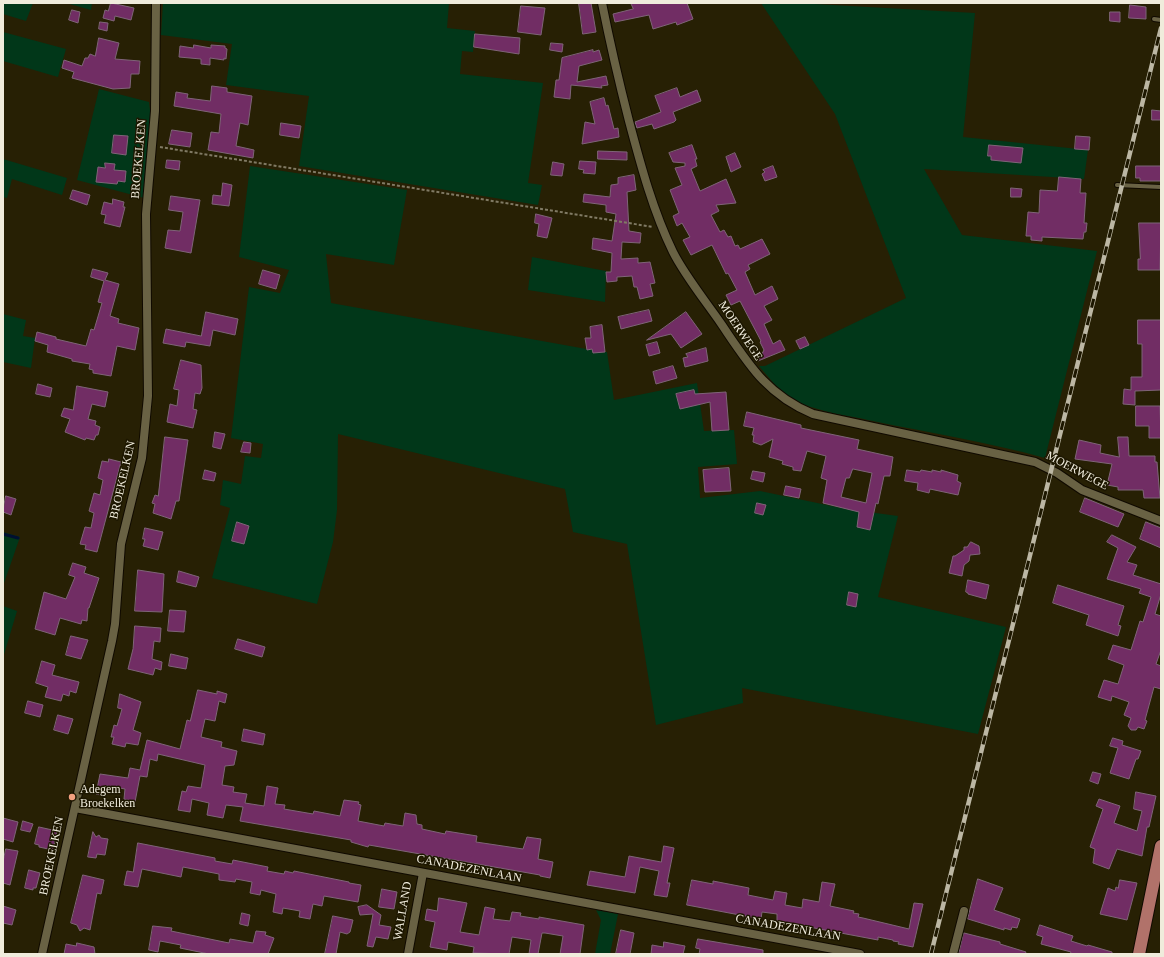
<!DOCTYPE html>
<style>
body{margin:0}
#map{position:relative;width:1164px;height:957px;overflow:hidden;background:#272004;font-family:Georgia,serif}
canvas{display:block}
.frame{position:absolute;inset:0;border:4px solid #f0ecdc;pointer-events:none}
</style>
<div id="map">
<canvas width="1164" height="957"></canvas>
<div class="frame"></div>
</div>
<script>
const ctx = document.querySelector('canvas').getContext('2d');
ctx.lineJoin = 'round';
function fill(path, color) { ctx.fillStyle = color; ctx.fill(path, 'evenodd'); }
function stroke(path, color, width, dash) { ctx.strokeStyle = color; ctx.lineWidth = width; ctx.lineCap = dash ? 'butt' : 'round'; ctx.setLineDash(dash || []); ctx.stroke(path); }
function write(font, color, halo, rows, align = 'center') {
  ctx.font = font + ' Georgia,serif'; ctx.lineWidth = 3; ctx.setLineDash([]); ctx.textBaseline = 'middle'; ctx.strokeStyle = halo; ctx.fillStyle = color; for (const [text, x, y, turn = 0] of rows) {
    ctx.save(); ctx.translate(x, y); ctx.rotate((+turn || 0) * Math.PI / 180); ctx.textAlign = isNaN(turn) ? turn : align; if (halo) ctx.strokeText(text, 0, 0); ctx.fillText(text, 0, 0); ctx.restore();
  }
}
const green = new Path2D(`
 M3 3H33L26 21 3 14Z
 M66 3H92L91 10Z
 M163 3H449L447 28 475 31 473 52 462 51 460 74 543 83 528 183 542 185 538 205 299 166 309 96 226 85 232 44 161 35Z
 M761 3H797L975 13 963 137 1088 150 1084 179 924 169 962 235 1097 251 1045 458C988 442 930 433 873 421 846 415 815 412 791 398 778 389 769 378 759 366H765L906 298 835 114Z
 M3 32 66 49 58 77 3 61Z
 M99 89 149 102 151 119 144 198 77 180Z
 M3 159 67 178 62 195 12 179 7 198 3 197Z
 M250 166 407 190 394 265 326 254 331 303 592 350 593 353 607 352 614 400 697 383 704 431 734 430 737 464 698 467 700 498 760 491 846 509 898 516 878 597 1006 627 978 734 742 688 743 703 656 725 627 544 573 532 565 489 338 434 337 510 333 542 317 604 212 578 230 508 220 505 223 480 241 484 245 456 261 458 263 444 231 438 249 287 280 293 289 270 239 257Z
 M532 257 606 271 605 302 528 290Z
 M3 314 26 320 23 336 35 338 31 368 3 362Z
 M3 532 20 537 3 586Z
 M3 606 17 611 3 658Z
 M596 910 618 914 610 954H595L601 920Z`);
const stream = new Path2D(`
 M3 534 18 538`);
const building = new Path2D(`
 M111 3 134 8 131 20 115 16 114 21 103 18 105 10 108 11Z
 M579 3H591L596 32 583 34Z
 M631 3H687L693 19 677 25 676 22 653 29 649 15 615 22 613 14 633 9Z
 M1130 5 1146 7V19L1129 18Z
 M521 6 545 8 541 35 518 32Z
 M72 10 80 12 78 23 69 20Z
 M1110 12H1120V22L1110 21Z
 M100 22 108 23 107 31 99 29Z
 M475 34 520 38 519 54 474 47Z
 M99 38 119 43 115 59 140 61 139 74H131L130 88 113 89 72 78 74 72 62 68 64 60 82 66 85 58H88L90 54 95 56Z
 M551 43 563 44 562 52 550 50Z
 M194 45 211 48V45L225 46V48L227 49 226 59 224 58V60L210 58V65L201 64V59L179 57 180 46 193 48Z
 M593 50V52L599 50 602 60 579 66 577 82 606 76 608 85 601 86 602 88 571 85 570 99 554 97 556 80H559L562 58Z
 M212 86 227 88V92L252 96 248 125 240 123 236 146 254 150 253 158 208 150 211 132 219 133 221 114 174 106 176 92 188 94 187 98 210 101Z
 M677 88 680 97 697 90 701 101 673 112 676 120 674 122 654 129 652 124 637 128 635 122 661 112 655 96Z
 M604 98 606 106 608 105 614 129 618 128 619 137 582 144 585 122 595 124 590 102Z
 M1152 110 1161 111V120H1152Z
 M281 123 301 126 299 138 280 135Z
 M172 130 192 133 190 147 169 144Z
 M114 135 128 136 126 155 112 153Z
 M1076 136 1090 137 1089 150 1075 149Z
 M692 145 697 159H695L697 166 691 169 700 191 726 179 736 203 716 205 719 211 711 215 720 232 724 230 728 237 731 236 735 246 738 245 740 249 762 239 770 254 748 265 750 269 745 272 755 295 772 286 778 299 764 306 772 320 764 324 773 344 780 340 785 350 758 361 764 350 760 342 761 341 740 301 731 305 726 295 737 290 728 273 726 274 712 245 691 255 683 240 690 237 682 223 677 226 673 216 679 213 670 190 682 185 675 168 685 166V163L673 162 669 153Z
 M989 145 1023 148 1021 163 991 160V156H988Z
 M598 151 627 152V160L598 159Z
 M735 153 741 167 731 172 726 157Z
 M167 160 180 161 179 170 166 168Z
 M580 161 596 162 595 174 583 173 584 170 579 169Z
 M553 162 564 164 562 176 551 175Z
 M105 163 115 164 114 170 126 171 125 182 118 181 117 184 96 182 98 167 105 168Z
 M773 166 777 177 765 181 762 174 765 172 763 170Z
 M1136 166H1161V181H1140V178H1136Z
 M634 175 636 190 627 192 629 231 641 233 640 243 622 242 621 259 638 258V263L650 262 655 283 650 284 653 296 640 299 637 287H634L632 276 617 277V281L607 282 606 272H611L612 253 592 249 593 238 612 241 616 214 606 212V205L583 202 584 194 610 197 611 185 618 184V178Z
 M1059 177 1081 179 1080 193H1086L1084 223H1087L1086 232H1084L1083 239 1042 237V241L1031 240V236H1026L1028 212 1039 213 1040 190 1057 191Z
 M223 183 232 185 229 206 212 204 213 195 221 196Z
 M1011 188 1022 189 1021 197H1011Z
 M73 190 90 195 87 205 70 199Z
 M171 196 200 200 191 253 165 248 168 230 180 231 183 212 169 210Z
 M113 199 124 202 123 207H125L120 227 104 223 106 215 101 214 104 202 112 204Z
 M536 214 552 218 547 238 537 236 539 224 535 223Z
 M1139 223H1161L1160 270H1138V259H1140Z
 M93 269 108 273 105 280 119 284 110 316 119 319 118 323 139 328 135 350 117 346 111 376 93 373V370L89 369 90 364 72 361V359L47 352 48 345 35 341 37 332 56 337V339L86 346 91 329 94 330 102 303 98 302 104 281 91 277Z
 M263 270 280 275 276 289 259 284Z
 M649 310 652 321 621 329 618 317Z
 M206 312 238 319 235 335 213 330 210 346 186 342 185 347 163 343 166 329 201 336Z
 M686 312 702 334 681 348 671 334 647 340Z
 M1138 320H1161V390L1135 391V405L1123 404 1124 389 1131 390V377H1142V344H1138Z
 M602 325 605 352 593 353 592 349 587 350 585 338H591L590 327Z
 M805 337 809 345 800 349 796 341Z
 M657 342 660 353 649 356 646 345Z
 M706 348 708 361 685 367 683 358 688 357 686 354Z
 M181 360 201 365 202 388 200 394 195 393 193 409 197 410 193 428 167 422 170 404 177 406 179 390 174 389Z
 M673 366 677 378 656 384 653 372Z
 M38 384 52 388 50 397 36 394Z
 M77 386 108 392 105 407 92 404 88 419 96 421 95 425 100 427 98 435H96L94 440 86 438 85 440 65 432 70 419 61 416 64 408 73 410Z
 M694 390 695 394 726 392 729 430 712 431 710 402 680 409 676 394Z
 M1136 406H1160L1161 438H1149V426H1136Z
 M747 412 801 425V428L859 440 857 449 893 457 890 476H884L878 504 876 503 870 530 857 527 859 512 823 503 827 480 821 478 826 456 807 451 801 471 793 470V467L782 464 783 461 769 457 773 439 761 445 753 442 754 435H752L754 428 744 426ZM853 469 872 473 866 503 841 497 846 478H849Z
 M215 432 225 434 221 449 213 447Z
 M165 437 188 440 179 501H176L171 519 153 513 155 504 152 503 155 495 158 496Z
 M1118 437H1128L1129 456H1155V462H1157L1160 498H1144L1143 490H1118V487L1107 485 1112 464 1075 459 1079 440 1101 445 1100 453 1119 457Z
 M244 442 251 443 250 453 241 452Z
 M109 459 121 462 97 552 85 549 86 545 80 544 85 527 91 528 94 513 89 511 94 493 100 495 103 480 98 478 102 461 108 462Z
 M729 468 731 491 705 492 703 470Z
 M205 470 216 473 214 481 203 479Z
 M907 470 920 472 921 470 932 472V470L941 472V470L958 475 957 481 961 483 958 495 930 489 929 493 917 490 918 483 905 481Z
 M753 471 765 473 763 482 751 479Z
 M786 486 801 489 799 498 784 495Z
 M6 496 16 499 11 515 3 512Z
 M1085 498 1124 514 1118 527 1080 512Z
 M757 503 766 505 763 515 755 513Z
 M237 522 249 526 244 544 232 541Z
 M1146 522 1161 528V548L1140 539Z
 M145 528 163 532 158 550 143 546 145 539H143Z
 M1112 535 1136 547 1127 562 1137 565 1133 575 1161 584V594L1155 614 1161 616V650L1156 664 1161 666V689L1154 687 1145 720 1147 721 1144 729 1138 727 1136 730H1131L1128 726 1131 718 1124 715 1129 702 1112 696 1111 701 1098 697 1104 680 1118 684 1124 665 1108 659 1113 645 1131 650 1140 621 1143 622 1151 597 1139 593 1141 589 1107 579 1118 548 1107 542Z
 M971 542 979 546 980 554 970 555 969 561 964 565 962 576 949 573 953 556H955L964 550V547H967Z
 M73 563 86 567 84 573 99 578 89 608H88L87 621 82 620 81 624 60 618 55 635 35 629 44 592 66 599 75 577 69 575Z
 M138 570 164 574 162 612 135 611Z
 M179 571 199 577 196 587 177 582Z
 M968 580 989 585 986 599 968 594V593L966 592Z
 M1058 585 1124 606 1118 625 1121 626 1118 636 1086 625 1089 615 1053 603Z
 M849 592 858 594 856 607 847 605Z
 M170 610 186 611 184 632 168 631Z
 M135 626 161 628 160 642 154 641 152 659 162 662 161 670 155 668 153 675 128 669 133 649Z
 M71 636 88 640 81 659 66 655Z
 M238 639 265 647 262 657 235 649Z
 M171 654 188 658 186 669 169 666Z
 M42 661 55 665 52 675 79 682 76 693 70 691 69 696 63 694 61 701 45 697 48 687 36 683Z
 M198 690 217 694V691L227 694 225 703 219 701 215 721 205 719 201 737 222 742 221 747 237 751 234 765 225 766 222 785 234 787 233 792 247 794 245 803 264 806 267 786 278 788 275 804 285 805 284 809 313 814 314 811 340 816 344 800 359 802 358 804 361 805 358 821 384 826 385 823 403 826 405 813 416 815 417 824 422 825V829L445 834 446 831 477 836 476 842 523 849 527 837 541 839 538 859 553 862 550 878 540 876V875L369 845 368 847 351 842V840L240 821 243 807 226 805 223 818 207 815 209 803 192 799 190 812 178 810 182 791 186 792 188 786 201 788 205 765 158 754 157 761 150 759 147 777 140 776 135 802 124 799 125 789 107 786 105 796 96 794 100 774 128 778 130 768 140 770 147 740 180 749 187 720 190 721Z
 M120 694 141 702 133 730 141 733 138 745 126 743 125 747 112 744 114 737H111L114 725 117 726 122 709 118 708Z
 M28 701 43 705 40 717 25 713Z
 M58 715 73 719 68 734 54 730Z
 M244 729 265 734 263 745 242 741Z
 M1113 738 1123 741 1122 745 1141 751 1138 759H1136L1129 779 1110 773 1118 748 1110 746Z
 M1093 772 1101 774 1098 784 1090 781Z
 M1136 792 1156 796 1149 827H1147L1142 856 1117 849 1109 869 1093 863 1095 849 1090 847 1103 809 1096 806 1099 799 1120 806 1114 823 1137 831 1142 811 1134 809Z
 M3 818 18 822 13 842 3 839Z
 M23 821 33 824 30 832 21 830Z
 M39 827 57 831 53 850 39 847V845L35 844Z
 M93 832 96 837 99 835 101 838 108 839 105 855 97 854 96 858 88 857Z
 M138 843 215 858V861L232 864 233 860 268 867 267 871 284 874 285 871 293 873 294 871 349 882V883L361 885 358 902 324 896 322 906 313 904 310 919 299 917 300 911 283 908 282 914 273 912 276 894 261 890 260 895 250 893 252 882 236 879 235 882 219 880V874L183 867 181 877 142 869 138 887 124 885 127 871 133 872Z
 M664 846 674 848 667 883H670L667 897 654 895 659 871 640 867 635 893 587 885 590 871 625 877 629 856 661 862Z
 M6 849 18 851 10 885 3 883V862Z
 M29 870 40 873 36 888H33V890L25 888Z
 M83 875 104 880 101 894 97 893 90 930 84 928 80 931 77 925 71 923Z
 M978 879 1003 888 994 910 1020 919 1017 928 1012 927 1011 930 1004 928V930L968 919Z
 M692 880 713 884V881L749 888 748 895 773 900 775 891 787 893 785 905 802 908 803 899 819 902 822 882 835 884 830 906 854 911 853 913 859 914 858 917 863 918 909 929 914 903 923 904 913 947 898 944 899 942 893 941V940L878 937V940L777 921V914L762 912 761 919 687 905Z
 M1120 880 1137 883 1127 920 1100 914 1108 888 1115 891 1116 887 1118 888Z
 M382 889 397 892 394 909 379 907Z
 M439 898 467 903 460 932 479 935 485 907 495 909 493 919 510 921 512 912 521 913 520 916 539 919V917L584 925 580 954H560L563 936 545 933H542L538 954H529L531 940 512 937 509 954 473 953 474 947 448 942 447 950 430 947 435 922 425 920 427 909 437 911Z
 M367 905 381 915 379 925 391 927 388 939 376 937 373 947 367 946 373 914 360 915 358 907Z
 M3 906 16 910 12 925 3 923Z
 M242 913 250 915 248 926 240 924Z
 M333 916 353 920 350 932 347 934 340 932 336 954H325Z
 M1040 925 1073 936 1071 941 1087 946 1088 945 1112 952V954H1070L1071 952 1041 944 1043 937 1037 935Z
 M153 926 172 928 171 931 229 943 230 939 253 943 256 931 266 932 265 935 274 938 268 954H209L180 948 181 945 160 941 158 952 149 950Z
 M621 930 634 933 630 954H616Z
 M964 933 1000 942V944L1026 952 1025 954H959Z
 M698 939 763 950V954H699L700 949 696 948Z
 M664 942 685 946 683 954H651L652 945 663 947Z
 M77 943 94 947 95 954H64L66 944 76 946Z`);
const path = new Path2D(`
 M160 147 653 227`);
const service = new Path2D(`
 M1154 19 1161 20
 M1117 185 1161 187`);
const minor = new Path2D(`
 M602 3C610 43 619 82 629 121 641 166 653 211 673 252 685 276 707 303 722 325 749 365 767 395 813 414L1035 462 1057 473 1082 490 1161 521
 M75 808 860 954
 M42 954 112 641 115 624 121 544 142 458 148 396 146 214 155 111 156 3
 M408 954 423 873
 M953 954 964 911`);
const primary = new Path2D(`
 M1139 954 1161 846`);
const rail = new Path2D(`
 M931 954 1161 28`);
const markers = [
 [72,797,4,"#f2a07f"]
];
const streetNames = [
 ["BROEKELKEN",139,159,-85],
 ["MOERWEGE",740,331,56],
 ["MOERWEGE",1077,471,28],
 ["BROEKELKEN",123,480,-77],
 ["BROEKELKEN",52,856,-78],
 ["CANADEZENLAAN",469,869,11],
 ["WALLAND",403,911,-80],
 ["CANADEZENLAAN",788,928,10]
];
const poiNames = [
 ["Adegem",80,790],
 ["Broekelken",80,804]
];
fill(green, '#013719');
stroke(stream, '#001030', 3);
fill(building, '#712d64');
stroke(building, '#7f6478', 1);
stroke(service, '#100a00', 6);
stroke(minor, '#100a00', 10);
stroke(primary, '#100a00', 14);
stroke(path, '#807a64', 2, [3, 2]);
stroke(service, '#696244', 4);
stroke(minor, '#696244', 8);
stroke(primary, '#b1726a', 12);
stroke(rail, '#bcb7a4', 4.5);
stroke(rail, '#1d1700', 3, [9]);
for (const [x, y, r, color] of markers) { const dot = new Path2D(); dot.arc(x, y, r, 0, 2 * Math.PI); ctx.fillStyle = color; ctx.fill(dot); stroke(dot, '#1d1700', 1.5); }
write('12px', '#f0ecdc', '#1d1700', streetNames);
write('12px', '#f0ecdc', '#1d1700', poiNames, 'left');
</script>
